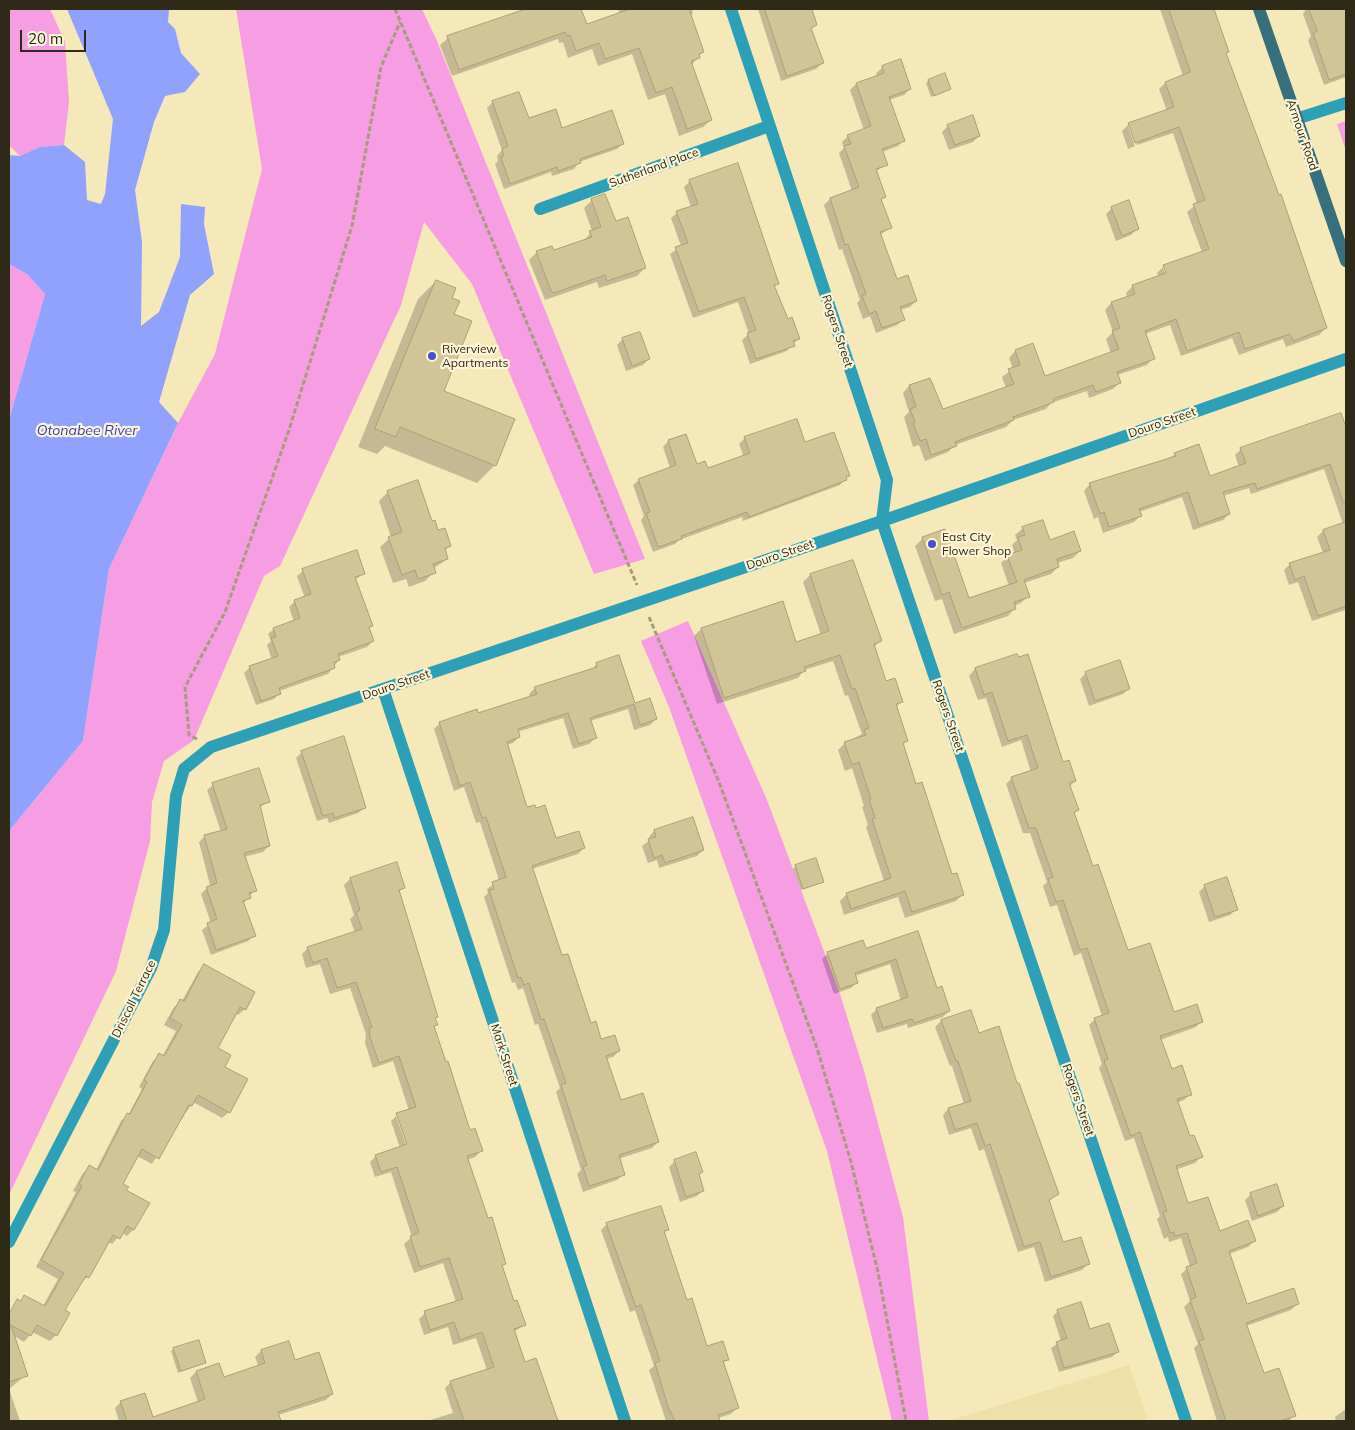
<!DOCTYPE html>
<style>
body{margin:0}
#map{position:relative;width:1355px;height:1430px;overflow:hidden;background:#f5e8b9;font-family:Mulish,sans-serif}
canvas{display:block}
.frame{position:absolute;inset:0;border:10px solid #2f2a18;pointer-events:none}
.scale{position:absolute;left:20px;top:30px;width:66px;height:22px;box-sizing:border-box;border:2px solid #2f2a18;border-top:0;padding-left:6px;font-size:15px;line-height:18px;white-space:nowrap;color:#2f2a18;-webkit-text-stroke:4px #fdf6d9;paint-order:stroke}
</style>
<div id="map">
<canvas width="1355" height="1430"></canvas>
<div class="frame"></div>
<div class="scale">20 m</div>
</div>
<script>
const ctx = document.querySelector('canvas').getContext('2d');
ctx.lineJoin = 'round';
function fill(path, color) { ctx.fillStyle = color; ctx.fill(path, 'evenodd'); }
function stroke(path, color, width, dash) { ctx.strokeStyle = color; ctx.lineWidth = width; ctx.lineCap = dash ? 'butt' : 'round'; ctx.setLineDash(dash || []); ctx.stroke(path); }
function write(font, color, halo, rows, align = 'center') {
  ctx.font = font + ' Mulish,sans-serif'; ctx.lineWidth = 4.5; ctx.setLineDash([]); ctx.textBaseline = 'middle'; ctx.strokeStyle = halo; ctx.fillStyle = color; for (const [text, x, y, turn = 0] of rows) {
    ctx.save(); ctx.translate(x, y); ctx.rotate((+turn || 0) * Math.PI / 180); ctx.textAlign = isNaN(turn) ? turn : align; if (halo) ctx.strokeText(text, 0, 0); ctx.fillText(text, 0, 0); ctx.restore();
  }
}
const built = new Path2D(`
 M1129 1365 1148 1421H948Z`);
const green = new Path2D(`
 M9 9H50L65 42 69 102 64 145 40 147 20 156 9 145Z
 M236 9H422L437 41 645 559 594 574 472 284 424 222 401 305 280 566 264 576 194 740 164 761 152 802 150 841 116 971 9 1195V831L83 741 109 569 178 423 215 354 262 169Z
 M1346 121V151L1337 124Z
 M9 264 27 274 45 294 9 420Z
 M688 621 767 800 839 991 864 1071 903 1217 929 1421H892L827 1151 669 707 641 641Z`);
const water = new Path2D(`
 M67 9H169L168 22 175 29 181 53 200 74 185 92 165 96 154 122 135 190 142 242 141 326 159 312 180 257 181 204 205 207 204 224 214 274 190 295 159 402 178 423 109 569 83 741 9 831V420L45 294 27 274 9 264V155L20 156 40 147 64 145 85 162 87 200 101 204 105 194 113 119Z`);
const shadow = new Path2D(`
 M529 9H580L586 25 620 13 618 9H692L693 13 690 16 702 52 691 66 711 120 703 127 679 136 665 94 648 100 632 54 598 66 592 49 568 58 563 42 559 43 558 39 452 76 440 45 448 38Z
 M758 9H812L815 25 810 30 822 63 816 69 781 81Z
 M1160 9H1214L1228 51 1225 54 1326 328 1319 335 1286 347 1283 339 1239 355 1232 338 1181 356 1170 325 1145 334 1153 358 1147 365 1117 375 1120 382 1113 389 1089 398 1087 391 1051 403 1046 409 1013 420 1006 427 955 445 948 452 925 461 919 445 913 447 904 417 909 412 903 393 909 386 943 411 1006 388 1002 377 1013 369 1009 358 1015 351 1044 378 1111 353 1106 339 1113 332 1105 310 1111 303 1127 298 1126 293 1132 287 1159 277 1157 273 1164 266 1202 252 1187 212 1197 204 1173 133 1137 145 1131 126H1128L1135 146 1128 149 1122 131 1129 124 1167 111 1159 89 1165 83 1183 76ZM1163 268H1165L1167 279Z
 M1306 9H1346V77L1324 85 1308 40 1311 36 1303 14Z
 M900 61 910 89 904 95 889 100 904 140 898 146 882 152 886 165 875 172 884 197 881 200 890 228 880 235 896 280 916 301 910 307 900 310 903 320 897 325 876 333 870 316 863 319 857 303 860 300 842 249 839 250 824 205 830 199 852 191 839 153 844 148 842 142 848 136 864 130 850 90 856 84 878 77 876 73 882 68Z
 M929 81 950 89 931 97 926 83Z
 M493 102 528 120 623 143 617 149 579 162 574 169 552 176 551 172 504 189 495 164 498 161 497 156 502 150 487 108Z
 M948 126 979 136 973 142 949 150 942 132Z
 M690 181 777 284 774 287 787 320 799 338 787 351 750 364 742 340 749 334 738 302 693 318 670 254 681 246 671 218 677 213 691 207 684 187Z
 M592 200 616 223 645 268 637 276 599 288 597 282 545 300 529 260 537 252H553L583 242 592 231 584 208Z
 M1112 208 1137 229 1131 235 1116 241 1106 214Z
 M436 281 450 298 453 315 443 391 495 465 477 483 385 446 377 454 358 447 418 299Z
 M623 339 649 359 643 365 626 371 617 345Z
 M1340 414 1346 431V614L1345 610 1312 621 1298 582 1289 585 1284 570 1290 564 1323 553 1317 537 1323 531 1343 524 1324 469 1251 494 1249 488 1223 496 1229 514 1223 520 1193 530 1182 497 1139 512 1140 516 1134 522 1103 533 1098 517 1094 519 1084 491 1090 484 1169 459 1175 454 1210 478 1239 467 1235 455 1241 449Z
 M685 435 696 466 707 470 744 457 739 444 745 438 804 444 848 475 840 485 743 521 742 517 679 540 675 544 653 552 641 520 644 516 633 485 639 480 670 468 663 447 668 441Z
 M388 492 438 532 450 546 444 551 447 559 433 569 434 572 425 581 409 587 406 579 393 583 380 547 391 537 379 501Z
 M1023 528 1049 541 1080 551 1073 558 1057 563 1058 567 1051 574 1024 583 1028 596 1021 603 1014 606 1015 608 1008 616 954 634 942 599 935 601 915 546 922 539 945 531 968 599 1009 586 1001 563 1008 556 1015 554 1012 545 1017 540 1015 535Z
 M852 561 880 641 874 647 885 683 902 701 896 707 907 741 902 745 915 785 951 876 963 894 956 901 905 918 898 897 844 915 840 901 847 894 884 881 866 827 868 825 862 807 864 806 852 768 845 771 838 750 845 743 862 734 848 695 845 696 833 661 804 670 798 678 717 704 694 636 701 629 795 643 821 635 803 582 810 575Z
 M303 571 364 573 355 580 371 626 368 629 373 641 367 647 338 657 339 660 328 674 279 691 280 693 274 699 256 705 244 673 250 667 272 660 267 645 271 641 268 634 274 629 294 622 289 607 295 601 305 598 297 576Z
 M1017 656 1062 764 1075 781 1069 787 1077 810 1074 814 1092 867 1127 952 1173 1013 1202 1021 1196 1027 1160 1040 1171 1070 1190 1094 1184 1100 1177 1103 1189 1138 1201 1157 1195 1163 1175 1170 1187 1204 1219 1232 1254 1241 1248 1247 1229 1254 1247 1306 1297 1304 1291 1310 1246 1326 1263 1375 1294 1415 1289 1421H1217L1194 1348 1198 1344 1184 1307 1190 1301 1181 1274 1190 1266 1181 1238 1169 1242 1168 1237 1164 1239 1157 1219 1160 1216 1134 1138 1125 1141 1099 1068 1102 1064 1089 1025 1095 1019 1102 1016 1081 953 1074 956 1057 905 1050 907 1043 886 1047 882 1030 833H1023L1006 784 1012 778 1031 772 1021 740 1002 747 986 698 978 700 969 676 975 669Z
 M618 657 634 705 649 700 656 719 650 725 634 730 628 709 590 721 595 738 589 744 573 749 563 718 517 732 519 737 513 743 506 745 526 809 556 840 584 848 578 854 532 869 561 957 590 1025 601 1041 619 1051 613 1057 606 1059 620 1102 658 1142 652 1148 618 1159 623 1174 617 1180 583 1192 577 1174 581 1170 556 1092 560 1088 538 1024 535 1025 523 988 518 990 515 982 512 983 484 897 488 893 487 889 499 880 480 822 476 823 464 787 454 791 434 729 440 723 477 715 530 698 529 694 535 688 590 671 597 664ZM492 884H494L495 895Z
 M1086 673 1129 688 1123 694 1089 706 1080 679Z
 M302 752 364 808 358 813 329 823 327 818 317 821 296 758Z
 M213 785 269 801 259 808 269 846 263 852 244 857 255 890 243 904 254 935 248 941 211 955 202 930 211 923 201 894 210 885 199 842 205 836 221 832 207 790Z
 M654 831 703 850 697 856 659 868 657 860 648 863 642 846 650 840 649 837Z
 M796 866 823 881 801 890 793 869Z
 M350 879 404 887 398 893 437 1016 434 1019 436 1025 433 1028 468 1127 481 1151 475 1157 467 1160 504 1263 501 1266 513 1303 524 1325 514 1332 524 1363 535 1360 555 1421H427L453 1413 445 1388 451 1382 487 1370 476 1338 453 1345 448 1327 424 1335 419 1319 425 1313 456 1302 443 1263 414 1273 404 1244 412 1237 391 1172 375 1177 370 1162 376 1156 400 1148 391 1121 397 1115 409 1111 393 1061 373 1068 365 1043 366 1034 350 988 330 994 320 964 306 968 302 954 308 948 355 933 350 919 354 915 344 885ZM396 1116H399L410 1150H408Z
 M1205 886 1236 909 1230 915 1209 922 1199 892Z
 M918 933 937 989 949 1011 943 1017 908 1028 907 1024 877 1033 871 1015 877 1009 901 1001 890 964 855 976 857 982 851 988 834 994 822 959 828 953 865 950Z
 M204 966 245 1009 238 1015 235 1013 216 1049 223 1067 229 1112 222 1118 193 1102 152 1164 137 1156 121 1184 133 1230 127 1236 122 1233 112 1244 108 1242 88 1277 80 1282 63 1311 56 1335 50 1341 32 1332 24 1342 9 1333V1320L24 1296 43 1306 58 1279 36 1267 76 1192 73 1191 83 1173 90 1167 96 1170 121 1121 128 1115 142 1089 139 1087 153 1061 159 1055 162 1057 176 1031 164 1025 174 1007 182 1001 198 972Z
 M970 1012 978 1035 1016 1085 1057 1194 1048 1202 1062 1244 1088 1264 1082 1270 1045 1282 1034 1247 1018 1252 984 1149 979 1151 971 1128 949 1135 943 1115 948 1109 964 1104 952 1066H950L935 1027 941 1021Z
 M675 1161 701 1172 698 1175 703 1190 697 1196 680 1202 669 1167Z
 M1251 1194 1283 1206 1277 1212 1252 1221 1245 1200Z
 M607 1224 668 1229 664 1233 686 1302 706 1347 727 1359 723 1364 737 1408 731 1414 718 1418 719 1421H666L649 1370 654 1366 635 1310 630 1312 601 1230Z
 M1058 1311 1090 1330 1117 1352 1112 1357 1059 1372 1051 1348 1061 1341 1053 1316Z
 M174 1349 205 1363 178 1373 171 1351Z
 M261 1351 295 1361 332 1394 326 1400 278 1415 279 1418 276 1421H119L115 1408 121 1402 152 1418 198 1402 190 1378 196 1372 223 1378 259 1367 255 1357Z
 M21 1358 26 1375 9 1389 20 1421H9V1362Z
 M1346 1409V1421H1336L1335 1417Z`);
const building = new Path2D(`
 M526 9H581L587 24 630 9H689L704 52 699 54 700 58 691 61 712 120 687 129 672 87 656 93 639 48 605 59 599 43 576 51 570 35 567 36 565 32 459 70 447 36Z
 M765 9H812L817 25 811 28 824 63 787 76Z
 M1169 9H1214L1229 52 1226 53 1279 195 1281 194 1327 328 1293 341 1290 334 1245 349 1239 332 1187 351 1176 319 1145 331 1155 359 1117 372 1121 383 1096 392 1093 385 1053 399 1054 402 1013 417 1014 420 955 442 957 446 931 455 926 439 920 441 913 423 915 422 910 409 916 407 909 385 930 378 943 409 1014 384 1008 369 1020 365 1015 350 1033 343 1045 376 1119 349 1112 331 1120 328 1111 302 1135 294 1132 285 1166 273 1163 265 1209 249 1193 204 1205 200 1179 127 1135 143 1128 123 1174 107 1165 82 1190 72Z
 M1309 9H1346V74L1329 80 1313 33 1317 31Z
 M901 59 911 89 889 97 905 141 882 149 888 165 876 169 886 197 881 199 892 228 880 232 897 279 908 275 917 301 900 307 905 320 882 328 876 311 869 314 862 296 866 294 848 244 845 245 830 198 859 187 844 146 851 144 847 135 871 126 856 83 884 73 882 66Z
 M945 73 951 89 934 96 928 80Z
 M519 92 529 118 556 109 562 128 612 110 624 144 580 159 581 163 558 171 557 167 510 184 501 157 504 156 502 149 508 146 492 101Z
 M973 115 980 136 955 145 947 125Z
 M738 163 779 284 774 285 788 319 792 317 800 339 793 341 795 346 756 359 747 333 756 330 744 297 699 312 675 247 688 243 676 211 698 204 689 180Z
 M605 194 616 221 628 217 646 268 607 281 605 275 554 293 551 291 536 251 552 246 554 250 592 237 589 231 601 227 591 199Z
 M1129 200 1139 229 1122 236 1111 207Z
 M436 280 456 288 452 298 460 301 454 314 472 321 444 391 515 419 496 466 400 427 396 437 375 429Z
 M640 332 650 359 632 366 622 338Z
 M1341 413 1346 427V502H1343L1330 464 1257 489 1255 483 1223 492 1230 514 1199 525 1188 492 1139 509 1142 516 1109 527 1104 512 1100 514 1089 483 1176 456 1174 453 1199 444 1210 476 1246 463 1240 448Z
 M797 419 805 442 834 432 850 476 846 477 847 480 749 517 747 512 681 536 682 539 658 547 646 513 650 512 638 479 676 465 668 440 686 434 697 464 705 461 708 468 750 453 744 437Z
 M418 480 432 521 435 520 438 530 445 528 451 546 445 548 448 559 433 564 436 573 418 579 415 570 402 575 388 537 402 532 387 491Z
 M1043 520 1050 540 1074 531 1081 551 1057 559 1059 567 1024 580 1030 597 1014 602 1016 609 962 628 949 592 942 595 922 537 945 529 969 598 1017 582 1007 555 1022 550 1018 537 1025 535 1022 527Z
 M1346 522V606L1318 616 1304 576 1295 580 1289 563 1330 550 1323 530Z
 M357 550 365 574 355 577 373 626 369 627 374 641 338 654 340 660 334 662 335 668 279 688 281 694 261 701 249 666 278 656 271 638 276 637 273 628 300 618 294 600 311 594 302 569Z
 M853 560 882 641 874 644 886 681 895 678 903 702 896 704 908 741 903 743 916 784 922 782 952 874 957 873 964 895 912 912 905 891 851 909 846 893 891 878 872 819 875 818 869 799H871L859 762 852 765 844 742 866 735 864 730 869 728 855 688 852 689 840 655 804 667 806 671 724 698 701 628 783 601 796 642 829 631 810 574Z
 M1017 654 1019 657 1028 654 1063 762 1069 760 1076 781 1069 783 1079 810 1074 812 1093 866 1098 864 1128 950 1150 943 1174 1012 1197 1004 1203 1022 1160 1036 1172 1069 1182 1065 1192 1095 1177 1099 1190 1136 1194 1135 1203 1157 1176 1166 1188 1203 1208 1197 1220 1231 1248 1220 1256 1241 1229 1251 1247 1304 1294 1288 1299 1304 1246 1323 1264 1373 1279 1368 1296 1416 1280 1421H1226L1199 1341 1204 1339 1190 1300 1196 1297 1186 1267 1197 1263 1187 1233 1175 1236 1174 1232 1170 1233 1163 1212 1167 1211 1140 1132 1131 1136 1104 1061 1108 1059 1094 1018 1109 1013 1087 948 1080 950 1063 900 1056 902 1048 879 1053 877 1036 828H1029L1011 777 1038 768 1027 735 1008 741 992 692 984 695 975 668Z
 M619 655 635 703 650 698 657 719 640 725 634 704 590 718 597 738 579 744 568 713 518 729 520 737 507 742 527 807 535 805 536 808 545 805 556 838 579 831 585 848 532 866 562 955 568 954 591 1023 596 1021 601 1039 615 1035 620 1051 606 1056 621 1100 643 1093 659 1142 619 1155 625 1175 589 1186 583 1167 587 1165 561 1085 566 1083 544 1019 541 1020 529 983 524 985 521 977 518 978 489 890 494 889 492 882 506 877 486 817 482 818 470 782 460 786 439 722 477 709 478 713 537 694 534 687 597 667 596 663Z
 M1120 660 1130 689 1095 701 1085 672Z
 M344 736 366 808 334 818 333 813 323 816 301 751Z
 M259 768 270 802 260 805 270 846 244 853 257 891 249 893 251 898 243 901 256 936 216 950 207 923 217 919 206 887 217 883 204 835 227 829 212 783Z
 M693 817 704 850 665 863 662 855 654 858 648 839 656 837 654 830Z
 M816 858 824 882 803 889 795 865Z
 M397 862 405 888 399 890 438 1017 435 1018 438 1025 434 1026 446 1062 448 1061 469 1127 471 1130 475 1128 483 1151 467 1156 488 1218 492 1217 506 1264 502 1265 514 1301 517 1300 526 1325 514 1329 525 1362 536 1358 558 1421H464L450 1381 494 1367 482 1332 460 1340 454 1322 430 1330 424 1311 463 1299 449 1258 420 1267 410 1236 419 1233 397 1167 381 1172 375 1155 407 1144 396 1113 416 1107 399 1056 379 1063 370 1037 369 1028 372 1027 356 982 337 988 327 958 313 963 307 947 362 929 356 912 360 910 350 878Z
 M1227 877 1238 910 1215 917 1204 885Z
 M918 931 937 988 942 986 950 1011 914 1023 912 1019 883 1028 876 1008 908 997 896 959 855 973 858 983 840 989 827 952 863 940 866 948Z
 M204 964 255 992 246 1010 240 1007 218 1048 231 1055 225 1067 248 1079 230 1113 198 1095 192 1106 189 1105 159 1159 142 1149 123 1184 129 1187 126 1190 150 1203 134 1230 127 1226 120 1239 113 1235 89 1278 86 1276 65 1310 70 1313 57 1336 37 1325 31 1336 9 1324V1314L17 1299 21 1301 24 1295 45 1306 64 1273 41 1260 82 1186 79 1184 89 1165 98 1170 127 1113 130 1114 147 1082 144 1080 159 1053 164 1056 182 1025 170 1018 180 999 184 1001Z
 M971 1010 979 1033 999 1026 1017 1083H1019L1059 1194 1049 1200 1063 1242 1081 1237 1090 1264 1051 1277 1040 1242 1024 1247 990 1144 985 1146 977 1123 955 1130 948 1108 971 1101 958 1061H956L941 1020Z
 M696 1152 703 1172 699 1174 704 1191 686 1197 674 1160Z
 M1277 1184 1284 1206 1258 1216 1250 1193Z
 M661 1206 669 1230 664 1231 687 1300 692 1298 707 1346 723 1341 729 1360 723 1361 739 1408 718 1415 720 1421H675L668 1407 655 1363 660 1361 641 1305 636 1307 606 1223Z
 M1081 1302 1090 1329 1109 1323 1119 1352 1064 1368 1056 1342 1067 1338 1057 1310Z
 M12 1328 28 1376 9 1382V1329Z
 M199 1340 206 1363 181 1371 173 1348Z
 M289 1341 295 1360 319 1352 333 1394 278 1412 281 1421H127L120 1401 145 1393 153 1417 205 1399 196 1371 219 1363 224 1377 265 1363 261 1350Z`);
const path = new Path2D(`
 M395 9 637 585
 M649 617 719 782 817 1048 851 1162 878 1272 906 1421
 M197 739 189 735 185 687 225 612 289 430 352 226 381 67 400 22`);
const street = new Path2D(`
 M731 9 887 480 882 521 1186 1421
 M1296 119 1346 103
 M540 209 769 126
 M383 689 625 1421
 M9 1242 151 968 164 930 176 796 184 769 211 747 882 521 1346 359`);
const secondary = new Path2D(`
 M1259 9 1346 261`);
const markers = [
 [432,356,5,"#4951c6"],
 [932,544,5,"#4951c6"]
];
const streetNames = [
 ["Armour Road",1302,135,71],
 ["Sutherland Place",654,168,-20],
 ["Rogers Street",837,331,72],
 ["Douro Street",1162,423,-19],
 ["Douro Street",780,555,-19],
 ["Douro Street",396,685,-19],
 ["Rogers Street",948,716,71],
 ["Driscoll Terrace",134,999,-64],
 ["Mark Street",504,1055,72],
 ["Rogers Street",1078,1100,71]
];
const poiNames = [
 ["Riverview",442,349],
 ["Apartments",442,363],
 ["East City",942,537],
 ["Flower Shop",942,551]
];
const waterNames = [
 ["Otonabee River",87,431]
];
fill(built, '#efe0a9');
fill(green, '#f69de3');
fill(water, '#90a1fe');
fill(shadow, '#0003');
fill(building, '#d1c496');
stroke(building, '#aca073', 1);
stroke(path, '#a69c79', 3, [5, 2.5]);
stroke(street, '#2da0b7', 12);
stroke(secondary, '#376f7d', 12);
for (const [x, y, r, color] of markers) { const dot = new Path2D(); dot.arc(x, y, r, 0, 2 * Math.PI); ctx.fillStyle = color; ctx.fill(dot); stroke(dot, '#fdf6d9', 2); }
write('12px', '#2f2a18', '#fdf6d9', streetNames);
write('12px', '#2f2a18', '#fdf6d9', poiNames, 'left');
write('italic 14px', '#3b3abe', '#fdf6d9', waterNames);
</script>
